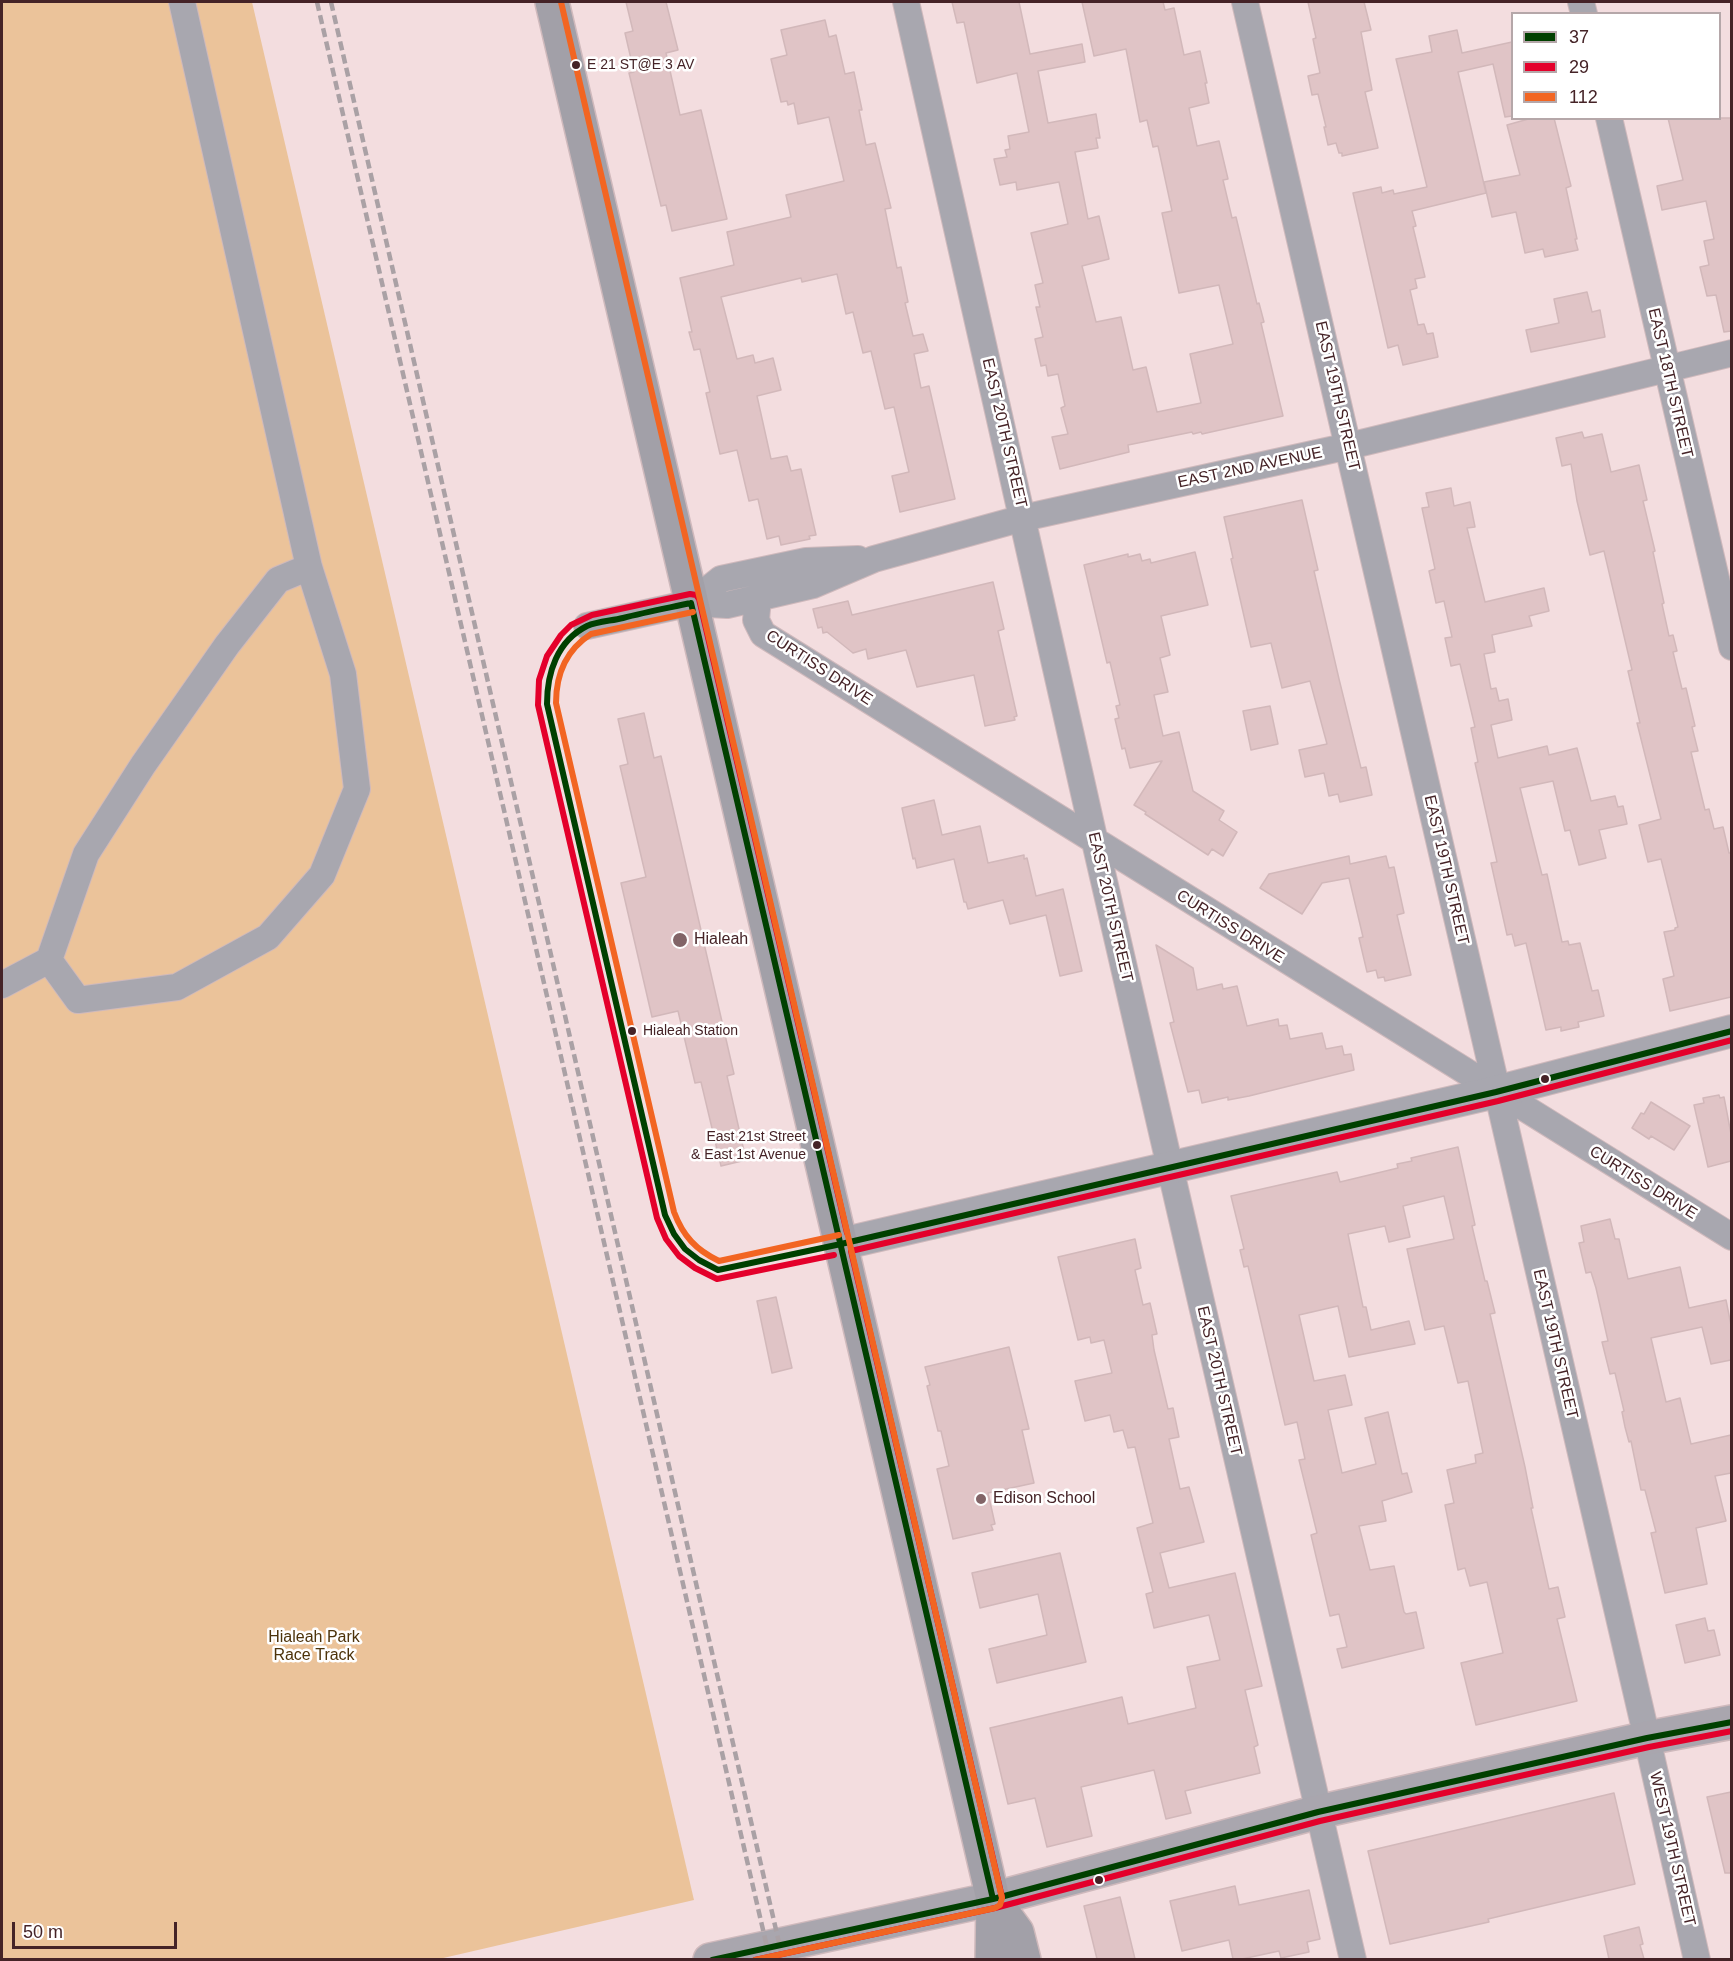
<!DOCTYPE html>
<style>
body{margin:0}
#map{position:relative;width:1733px;height:1961px;overflow:hidden;background:#f3dddf;font-family:Arial,sans-serif}
canvas{display:block}
.frame{position:absolute;inset:0;border:3px solid #452327;pointer-events:none}
.legend{position:absolute;left:1511px;top:12px;width:210px;height:108px;box-sizing:border-box;background:#fff;border:2px solid #b5a7a9;margin:0;padding:8px 10px;list-style:none;font-size:18px;color:#452327}
.legend li{display:flex;align-items:center;gap:12px;height:30px}
.legend b{width:30px;border:2px solid #b5a7a9}
.scale{position:absolute;left:12px;top:1922px;width:165px;height:27px;box-sizing:border-box;border:3px solid #452327;border-top:0;padding-left:8px;font-size:18px;line-height:21px;white-space:nowrap;color:#452327;-webkit-text-stroke:4px #fff;paint-order:stroke}
</style>
<div id="map">
<canvas width="1733" height="1961"></canvas>
<div class="frame"></div>
<ul class="legend">
<li><b style="height:8px;background:#004000"></b>37</li>
<li><b style="height:8px;background:#e4002b"></b>29</li>
<li><b style="height:8px;background:#f26522"></b>112</li>
</ul>
<div class="scale">50 m</div>
</div>
<script>
const ctx = document.querySelector('canvas').getContext('2d');
ctx.lineJoin = 'round';
function fill(path, color) { ctx.fillStyle = color; ctx.fill(path, 'evenodd'); }
function stroke(path, color, width, dash) { ctx.strokeStyle = color; ctx.lineWidth = width; ctx.lineCap = dash ? 'butt' : 'round'; ctx.setLineDash(dash || []); ctx.stroke(path); }
function write(font, color, halo, rows, align = 'center') {
  ctx.font = font + ' Arial,sans-serif'; ctx.lineWidth = 5; ctx.setLineDash([]); ctx.textBaseline = 'middle'; ctx.strokeStyle = halo; ctx.fillStyle = color; for (const [text, x, y, turn = 0] of rows) {
    ctx.save(); ctx.translate(x, y); ctx.rotate((+turn || 0) * Math.PI / 180); ctx.textAlign = isNaN(turn) ? turn : align; if (halo) ctx.strokeText(text, 0, 0); ctx.fillText(text, 0, 0); ctx.restore();
  }
}
const green = new Path2D(`
 M2 2H252L694 1900 439 1959H2Z`);
const building = new Path2D(`
 M626 2H666L678 50 666 53 680 115 701 110 727 219 672 231 666 205 661 206 629 73 634 72 625 33 633 31Z
 M952 2H1019L1030 54 1082 44 1085 62 1038 71 1048 123 1096 114 1100 138H1096L1098 148 1075 152 1088 219 1099 216 1109 259 1082 266 1096 322 1121 317 1133 370 1146 367 1157 412 1201 403 1190 354 1233 344 1219 285 1179 293 1162 213 1172 211 1158 146 1153 147 1147 120 1140 122 1126 49 1094 56 1082 2H1163L1165 10 1174 8 1184 55 1200 51 1207 83H1205L1209 103 1189 108 1197 146 1219 141 1228 179 1223 180 1232 218 1236 217 1257 304 1259 303 1264 322 1261 323 1283 416 1202 434 1201 432 1193 434 1192 432 1128 445 1129 452 1060 469 1052 437 1068 434 1061 408 1065 406 1058 374 1048 376 1046 365 1041 366 1035 339 1043 337 1036 307H1040L1035 285 1043 283 1031 233 1068 224 1059 182 1017 190 1016 182 1000 185 994 159 1007 157 1005 150 1010 149 1008 136 1029 132 1017 73 977 83 964 22 957 23Z
 M1308 2H1364L1371 30 1361 32 1372 90 1365 92 1378 148 1342 156V153H1339L1336 143 1328 145 1324 127H1326L1318 94 1312 95 1308 76 1320 73 1313 39 1316 38Z
 M825 20 829 37 836 35 845 74 854 72 862 110H859L866 145 875 143 891 208 885 209 897 268 901 267 908 302 905 303 913 336 923 334 928 351 914 354 921 388 929 386 955 499 900 512 892 476 909 472 894 407 885 409 871 351 863 353 853 312 846 314 837 274 802 282 801 278 721 297 737 359 753 355 755 363 773 358 781 390 757 396 771 459 787 456 791 471 801 469 816 535 809 536 810 539 781 545 779 536 767 539 758 499 749 501 737 450 720 454 706 393 710 392 700 349 694 350 689 332H692L680 278 734 265 727 232 791 217 786 195 844 181 829 117 798 124 794 103 788 105 787 101 781 102 771 59 787 55 781 30Z
 M1457 30 1462 53 1512 42V116L1505 117 1493 64 1458 72 1486 193 1412 211 1416 226 1413 227 1425 277 1415 279 1417 288 1410 290 1418 325 1424 324 1427 334 1433 333 1438 357 1403 365 1398 345 1388 348 1353 193 1381 187 1382 193 1393 190 1394 194 1427 187 1396 59 1432 52 1429 36Z
 M1532 118H1554L1571 186 1566 188 1577 239H1575L1578 250 1545 257 1543 249 1525 253 1516 212 1492 217 1484 182 1520 175 1507 125Z
 M1668 118H1731V331L1724 332 1716 295 1707 296 1700 267 1709 265 1704 241 1714 239 1706 201 1662 210 1657 186 1683 180Z
 M1587 292 1592 312 1600 310 1605 337 1531 352 1526 330 1559 323 1554 299Z
 M1582 432 1584 438 1602 434 1611 472 1639 465 1647 500 1643 501 1655 551 1653 552 1664 603 1662 604 1669 636 1673 635 1677 651 1673 652 1682 689 1686 688 1695 726 1692 727 1698 751 1691 752 1705 810 1709 809 1714 829 1723 827 1729 853H1731V997L1670 1011 1663 979 1674 976 1664 932 1675 930V928L1678 927 1661 859 1648 862 1639 825 1661 819 1637 723H1640L1628 671 1632 670 1604 551 1590 555 1577 501 1571 464 1562 466 1556 438Z
 M1451 488 1454 506 1470 502 1475 527 1467 528 1485 602 1544 588 1549 611 1529 616 1532 626 1492 635 1495 652 1484 654 1491 689 1496 688 1499 701 1508 699 1512 720 1491 725 1498 758 1547 746 1549 755 1577 748 1591 801 1615 796 1618 807 1623 806 1627 824 1599 830 1606 858 1579 865 1570 830 1565 831 1553 781 1520 788 1542 875 1547 874 1562 942 1568 941 1569 945 1580 943 1592 991 1598 990 1604 1016 1578 1022 1579 1027 1561 1031V1027L1546 1030 1526 943 1515 946 1512 934 1507 935 1491 863 1497 862 1475 763 1478 762 1471 728 1475 727 1460 664 1451 666 1445 638 1452 637 1444 601 1436 603 1429 571 1435 569 1422 508 1429 507 1426 493Z
 M1302 500 1318 570 1314 571 1339 679 1361 768 1366 767 1372 795 1340 802 1338 794 1329 796 1324 773 1305 777 1299 750 1327 744 1310 681 1282 688 1271 643 1251 647 1231 559 1233 558 1224 517Z
 M1195 552 1208 605 1161 616 1170 655 1160 658 1168 692 1154 695 1163 736 1179 732 1193 791 1224 811 1219 820 1237 832 1223 856 1212 849 1208 855 1145 814 1146 812 1134 805 1162 761 1130 768 1125 748 1122 749 1115 719 1119 718 1116 706 1120 705 1110 662 1107 663 1084 565 1128 554V557L1140 554 1142 561 1150 559 1151 563Z
 M993 582 1004 629 998 631 1017 716 1014 717 1015 720 985 726 974 675 917 687 906 650 868 659 866 649 853 653 827 632 823 633 822 627 818 628 813 609 848 601 852 615Z
 M1270 706 1278 744 1251 750 1243 711Z
 M644 713 654 758 661 756 734 1074 727 1076 746 1160 721 1166 701 1082 695 1083 678 1011 652 1017 621 883 646 877 620 766 628 764 618 719Z
 M934 800 942 835 980 826 988 863 1024 855V859L1027 858 1036 896 1063 889 1082 971 1060 976 1046 915 1010 924 1003 900 968 909 966 902H964L954 859 917 868 915 858 913 859 902 808Z
 M1349 856 1350 864 1386 856 1389 868 1394 867 1404 913 1397 915 1411 975 1385 981 1384 977 1378 978 1376 970 1367 972 1359 938 1363 937 1349 878 1322 883 1302 914 1260 888 1269 874Z
 M1156 945 1193 968 1197 990 1222 984 1223 989 1237 986 1247 1026 1278 1019 1279 1026 1287 1025 1290 1039 1322 1033 1326 1049 1342 1046 1344 1055 1351 1054 1354 1070 1249 1096 1228 1100V1097L1202 1103 1199 1090 1188 1092 1170 1023 1174 1022Z
 M1719 1095 1720 1098 1724 1097 1731 1134V1161L1708 1167 1694 1105 1704 1103 1703 1098Z
 M1651 1102 1690 1126 1674 1150 1651 1136 1649 1139 1632 1128 1641 1113 1644 1114Z
 M1458 1147 1475 1225 1472 1226 1485 1281H1487L1495 1313 1490 1314 1525 1467 1533 1508H1531L1549 1589 1558 1587 1565 1617 1557 1619 1577 1701 1476 1725 1461 1663 1503 1653 1487 1582 1470 1586 1465 1568 1458 1570 1445 1505 1454 1503 1447 1470 1476 1463 1475 1455 1483 1453 1468 1381 1458 1383 1444 1326 1425 1330 1407 1249 1454 1239 1444 1196 1403 1206 1410 1237 1389 1242 1385 1226 1348 1234 1363 1307H1366L1371 1330 1409 1321 1415 1344 1349 1357 1338 1306 1299 1315 1314 1381 1345 1375 1352 1405 1328 1410 1342 1473 1376 1464 1365 1418 1388 1412 1402 1474 1407 1473 1412 1492 1382 1501 1386 1521 1359 1526 1370 1570 1394 1566 1404 1612 1406 1614 1416 1612 1424 1648 1342 1668 1337 1649 1347 1647 1339 1614 1330 1616 1311 1535 1317 1533 1299 1460 1305 1459 1297 1422 1285 1425 1248 1266 1244 1267 1240 1250 1244 1249 1231 1196 1337 1172 1340 1182 1398 1168 1397 1164 1412 1161 1411 1158Z
 M1610 1219 1615 1239H1619L1628 1279 1680 1267 1689 1308 1726 1300 1731 1325V1360L1711 1364 1702 1327 1651 1338 1666 1402 1680 1398 1691 1444 1731 1435V1473L1715 1476 1726 1521 1696 1528 1707 1584 1665 1593 1651 1533 1656 1532 1645 1490H1641L1631 1441 1629 1442 1625 1427 1622 1412 1624 1411 1615 1373 1610 1374 1602 1342 1608 1341 1596 1288 1591 1272 1586 1273 1579 1243 1584 1242 1581 1226Z
 M1135 1239 1141 1268 1135 1270 1143 1305 1150 1303 1157 1334 1152 1335 1154 1350 1168 1409 1173 1408 1179 1437 1169 1439 1180 1489 1189 1487 1204 1542 1160 1553 1169 1588 1235 1573 1262 1686 1245 1690 1258 1745 1254 1747 1260 1773 1185 1791 1191 1813 1166 1819 1154 1770 1081 1787 1092 1836 1047 1847 1035 1798 1008 1804 990 1728 1122 1697 1128 1724 1196 1708 1187 1667 1220 1660 1209 1615 1154 1628 1146 1594 1153 1592 1137 1528 1153 1523 1135 1447 1128 1448 1123 1430 1114 1432 1110 1415 1085 1421 1075 1381 1112 1373 1104 1340 1091 1343 1090 1337 1078 1340 1058 1257Z
 M776 1297 792 1368 772 1373 757 1301Z
 M1009 1347 1029 1429 1022 1430 1034 1483 988 1493 995 1524 991 1525 993 1530 953 1539 937 1469 949 1466 941 1431H938L927 1386 930 1385 925 1367Z
 M1060 1553 1086 1662 997 1683 989 1649 1047 1635 1038 1594 980 1608 972 1573Z
 M1705 1618 1708 1631 1714 1630 1720 1655 1685 1663 1676 1625Z
 M1731 1792V1873H1725L1707 1797Z
 M1614 1793 1635 1884 1488 1919 1489 1922 1390 1944 1368 1851Z
 M1235 1886 1239 1905 1309 1890 1320 1939 1307 1942 1309 1952 1281 1958 1279 1951 1242 1959H1233L1229 1940 1182 1951 1170 1901Z
 M1120 1897 1135 1959H1097L1084 1906Z
 M1639 1927 1643 1944 1640 1945 1644 1959H1609L1604 1936Z`);
const minor = new Path2D(`
 M182 2 309 567 343 674 357 789 322 875 268 937 177 987 78 1000 49 960 86 854 143 765 227 645 278 580 309 567
 M906 2 1095 842 1353 1960
 M1245 2 1647 1738 1697 1960
 M1581 2 1584 14
 M1609 118 1732 647
 M758 598 756 620 763 634 1732 1237
 M691 603 721 579 806 561 858 559
 M587 626 691 603 727 605 813 585 874 559 1023 518 1349 446 1732 353
 M2 985 49 960`);
const tertiary = new Path2D(`
 M841 1244 1496 1092 1732 1031`);
const secondary = new Path2D(`
 M710 1960 993 1899 1318 1812 1647 1738 1732 1722`);
const primary = new Path2D(`
 M552 2 993 1899 992 1960
 M993 1899 1017 1932 1024 1960`);
const rail = new Path2D(`
 M317 2 770 1960
 M331 2 783 1960`);
const bus1 = new Path2D(`
 M691 603C668 608 646 612 623 618 611 621 598 621 587 626 557 641 547 673 547 704L665 1215 674 1234 685 1249 699 1260 718 1270 841 1244 1496 1092 1732 1031
 M691 603 993 1899
 M712 1960 993 1899 1318 1812 1647 1738 1732 1722`);
const bus2 = new Path2D(`
 M834 1255 717 1279 695 1268 679 1256 666 1239 657 1218 538 705 539 680 547 656 561 635 571 625 592 615 690 594 696 595 699 599 847 1233
 M1002 1897 851 1251 1498 1101 1732 1040
 M755 1960 995 1908 1320 1821 1649 1747 1732 1731`);
const bus3 = new Path2D(`
 M561 2 1002 1898 1000 1905 995 1908 755 1960
 M693 612 591 634C566 650 556 674 556 703L674 1212C683 1236 696 1250 719 1261L839 1235`);
const markers = [
 [576,65,5,"#452327"],
 [680,940,8,"#826467"],
 [632,1031,5,"#452327"],
 [1545,1079,5,"#452327"],
 [817,1145,5,"#452327"],
 [981,1499,6,"#826467"],
 [1099,1880,5,"#452327"]
];
const busNames = [
 ["E 21 ST@E 3 AV",587,65],
 ["Hialeah Station",643,1031],
 ["East 21st Street",806,1137,"right"],
 ["& East 1st Avenue",806,1155,"right"]
];
const streetNames = [
 ["EAST 18TH STREET",1670,383,77],
 ["EAST 19TH STREET",1337,396,77],
 ["EAST 20TH STREET",1004,433,77],
 ["EAST 2ND AVENUE",1250,468,-12],
 ["CURTISS DRIVE",819,668,33],
 ["EAST 19TH STREET",1446,870,77],
 ["EAST 20TH STREET",1110,907,77],
 ["CURTISS DRIVE",1230,927,32],
 ["CURTISS DRIVE",1643,1183,32],
 ["EAST 19TH STREET",1555,1344,77],
 ["EAST 20TH STREET",1219,1381,77],
 ["WEST 19TH STREET",1672,1849,77]
];
const poiNames = [
 ["Hialeah",694,940],
 ["Edison School",993,1499]
];
const parkNames = [
 ["Hialeah Park",314,1638],
 ["Race Track",314,1656]
];
fill(green, '#ebc39a');
fill(building, '#e0c4c6');
stroke(building, '#d2b8ba', 1.5);
stroke(minor, '#cfb9bc', 28);
stroke(tertiary, '#cfb9bc', 34);
stroke(secondary, '#cfb9bc', 36);
stroke(primary, '#cfb9bc', 36);
stroke(minor, '#a8a7af', 26);
stroke(tertiary, '#a8a7af', 32);
stroke(secondary, '#a9a6ae', 33);
stroke(primary, '#a2a0a8', 33);
stroke(rail, '#aaa1a5', 4.5, [9, 4.5]);
stroke(bus1, '#004000', 6);
stroke(bus2, '#e4002b', 6);
stroke(bus3, '#f26522', 6);
for (const [x, y, r, color] of markers) { const dot = new Path2D(); dot.arc(x, y, r, 0, 2 * Math.PI); ctx.fillStyle = color; ctx.fill(dot); stroke(dot, '#fff', 2); }
write('14px', '#452327', '#fff', busNames, 'left');
write('16px', '#452327', '#fff', streetNames);
write('16px', '#452327', '#fff', poiNames, 'left');
write('16px', '#4d330a', '#fff', parkNames);
</script>
